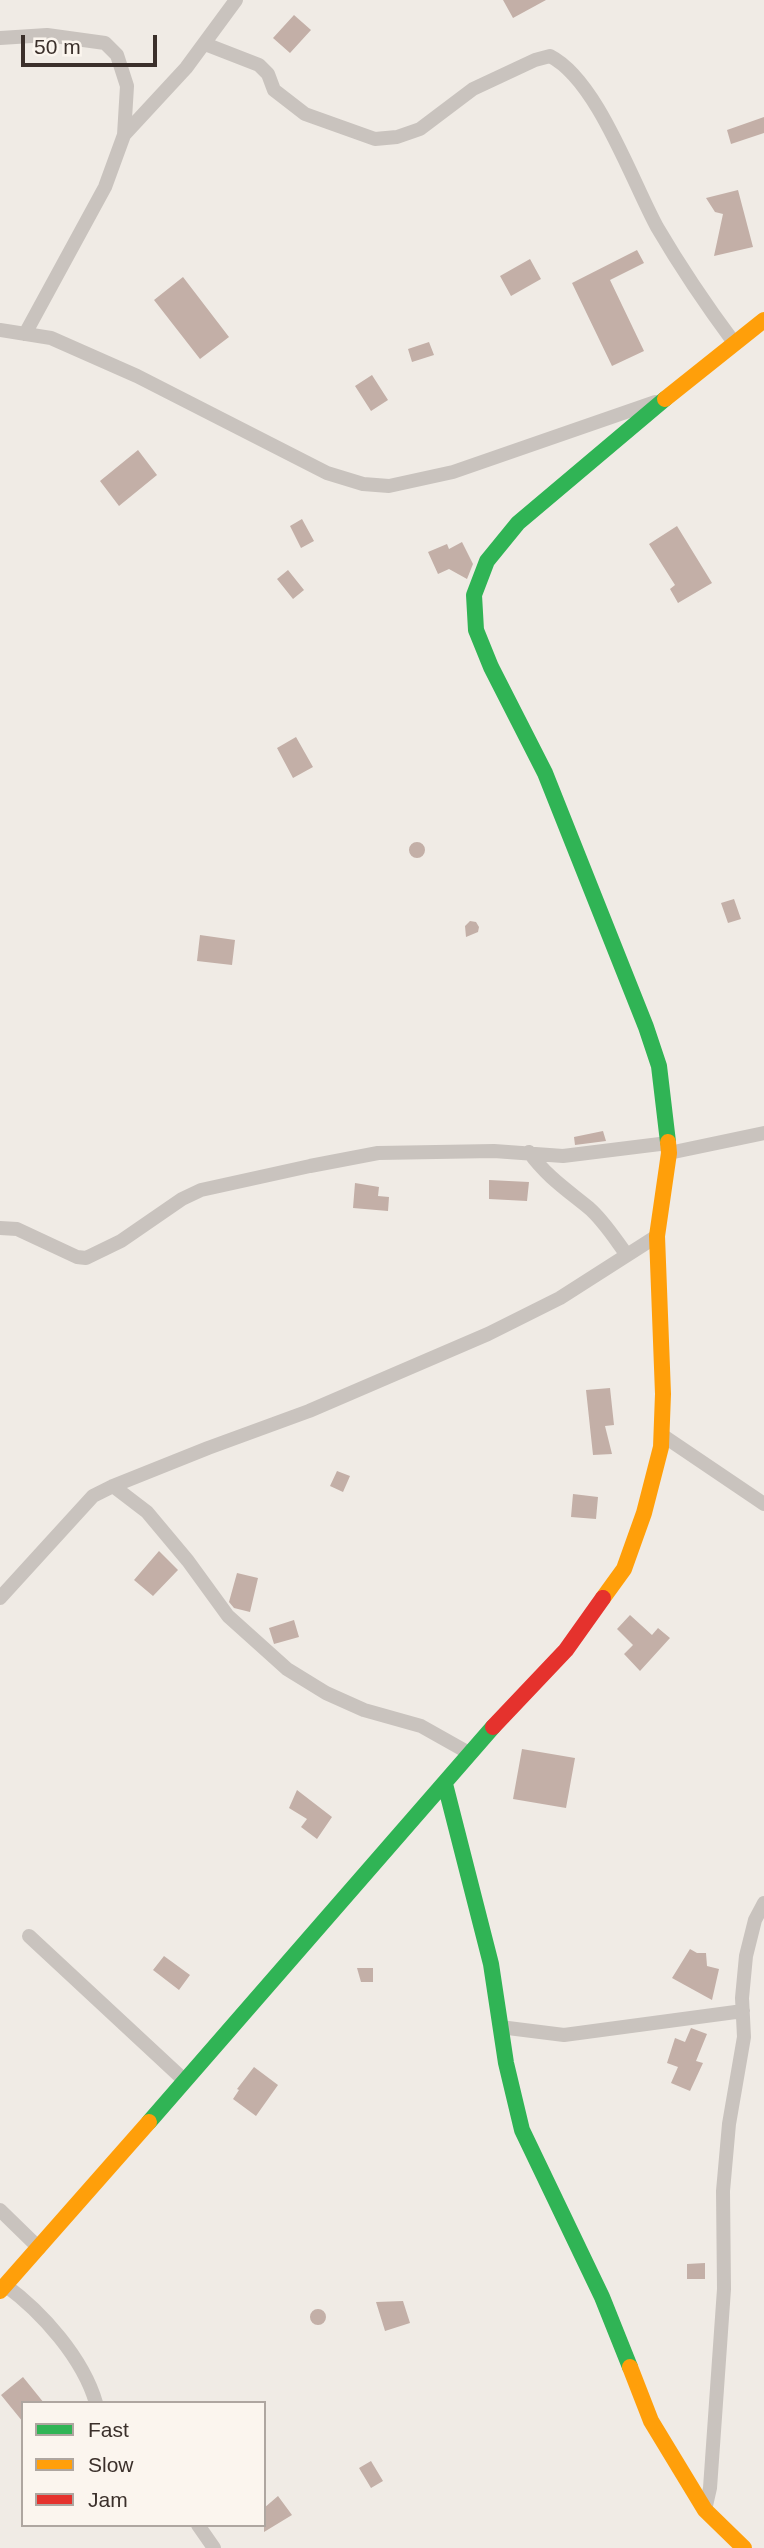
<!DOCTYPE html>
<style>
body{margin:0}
#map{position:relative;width:764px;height:2548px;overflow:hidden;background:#f0ebe5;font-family:Arial,sans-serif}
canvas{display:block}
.legend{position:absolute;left:21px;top:2401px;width:245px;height:126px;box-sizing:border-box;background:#fbf5ee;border:2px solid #aea6a0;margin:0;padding:9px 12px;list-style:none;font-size:21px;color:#3b302b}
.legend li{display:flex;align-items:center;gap:14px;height:35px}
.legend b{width:35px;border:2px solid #aea6a0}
.scale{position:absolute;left:21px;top:35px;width:136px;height:32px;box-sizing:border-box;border:4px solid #3b302b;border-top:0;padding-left:9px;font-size:21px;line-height:24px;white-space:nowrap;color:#3b302b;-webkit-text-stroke:5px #fbf5ee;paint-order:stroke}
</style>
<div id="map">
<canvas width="764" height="2548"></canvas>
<ul class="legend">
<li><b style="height:9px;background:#30b455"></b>Fast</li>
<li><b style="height:9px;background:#ff9f0a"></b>Slow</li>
<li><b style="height:9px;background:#e5322d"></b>Jam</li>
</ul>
<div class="scale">50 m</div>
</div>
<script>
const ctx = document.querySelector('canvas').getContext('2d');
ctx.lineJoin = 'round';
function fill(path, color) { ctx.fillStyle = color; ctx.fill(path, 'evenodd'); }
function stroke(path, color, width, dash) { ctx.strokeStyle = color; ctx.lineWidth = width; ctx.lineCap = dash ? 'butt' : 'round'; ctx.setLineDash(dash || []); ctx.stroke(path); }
const building = new Path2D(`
 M503 0H546L513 18Z
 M294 15 311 30 290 53 273 38Z
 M764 117V133L731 144 727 130Z
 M738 190 753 247 714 256 723 214 715 212 706 198Z
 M637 250 644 263 610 280 644 351 612 366 572 283Z
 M530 259 541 279 511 296 500 276Z
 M183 277 229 337 200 359 154 300Z
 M429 342 434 355 412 362 408 349Z
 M372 375 388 400 371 411 355 386Z
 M138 450 157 475 119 506 100 481Z
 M302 519 314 541 301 548 290 526Z
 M677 526 712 583 678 603 670 589 675 585 649 544Z
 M462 542 473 564 467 579 449 569 438 574 428 552 447 544 449 549Z
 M288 570 304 590 293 599 277 579Z
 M296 737 313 767 293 778 277 748Z
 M409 850a8 8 0 1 1 16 0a8 8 0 1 1-16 0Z
 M734 899 741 919 728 923 721 903Z
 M470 921 476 922 479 927 478 932 466 937 465 926Z
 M200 935 235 940 232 965 197 961Z
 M603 1131 606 1141 575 1145 574 1137Z
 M489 1180 529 1182 527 1201 489 1199Z
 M355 1183 379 1187 378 1196 389 1197 388 1211 353 1208Z
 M610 1388 614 1425 605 1426 612 1454 593 1455 586 1390Z
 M337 1471 350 1476 343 1492 330 1486Z
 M573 1494 598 1497 596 1519 571 1517Z
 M159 1551 178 1570 153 1596 134 1580Z
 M237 1573 258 1578 250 1612 234 1608 229 1602Z
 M630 1615 652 1635 658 1628 670 1638 640 1671 624 1654 633 1645 617 1629Z
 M294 1620 299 1637 274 1644 269 1628Z
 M522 1749 575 1758 566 1808 513 1799Z
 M297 1790 332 1817 317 1839 301 1827 307 1819 289 1808Z
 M690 1949 697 1953H706L707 1966 719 1969 712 2000 672 1978Z
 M164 1956 190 1975 179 1990 153 1970Z
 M357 1968H373V1982H361Z
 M691 2028 707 2034 696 2061 703 2063 690 2091 671 2083 678 2067 667 2063 675 2038 685 2042Z
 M254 2067 278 2085 256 2116 233 2099 239 2090 237 2089Z
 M705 2263V2279H687V2264Z
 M403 2301 410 2323 385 2331 376 2302Z
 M310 2317a8 8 0 1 1 16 0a8 8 0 1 1-16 0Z
 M23 2377 44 2403H23V2422L1 2395Z
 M371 2461 383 2481 371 2488 359 2468Z
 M278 2496 292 2515 264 2532V2508Z`);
const street = new Path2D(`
 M0 38 47 35 105 43 117 55 127 86 124 135 105 187 25 334
 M205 44 259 65 268 74 274 90 305 114 375 139 397 137 420 129 473 89 535 60 550 56C597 80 631 179 657 227 681 268 706 305 735 344
 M124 135 186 68 236 0
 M0 330 51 338 137 376 327 473 363 484 389 486 453 472 655 402
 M529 1152C546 1176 567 1190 589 1208 604 1221 615 1239 627 1255
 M669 1153 764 1133
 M0 1228 17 1229 77 1257 86 1258 121 1241 182 1199 201 1190 310 1166 378 1153 494 1151 563 1156 668 1143
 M662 1435 764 1504
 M113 1486 147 1512 188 1561 228 1616 287 1669 326 1693 364 1710 421 1726 469 1753
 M0 1598 93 1496 113 1486 208 1448 309 1411 488 1334 560 1298 657 1236
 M29 1936 184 2080
 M500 2027 564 2035 743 2011
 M0 2210 39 2248
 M5 2285C42 2312 83 2358 96 2403
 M705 2510 710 2488 724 2289 723 2191 729 2124 744 2037 742 1998 746 1956 755 1920 764 1903
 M198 2525 214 2548`);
const fast = new Path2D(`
 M665 399 518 523 487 561 474 595 476 630 491 667 545 773 646 1027 659 1066 668 1142
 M445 1784 491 1964 506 2063 522 2130 602 2297 630 2367
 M149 2122 493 1727`);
const slow = new Path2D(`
 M665 399 764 320
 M603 1598 624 1569 644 1513 661 1447 663 1394 657 1236 669 1153 668 1142
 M0 2291 149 2122
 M630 2367 651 2421 705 2510 744 2548`);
const jam = new Path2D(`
 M493 1727 566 1650 603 1598`);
fill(building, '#c3afa7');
stroke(street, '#c9c3be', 14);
stroke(fast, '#30b455', 16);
stroke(slow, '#ff9f0a', 16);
stroke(jam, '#e5322d', 16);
</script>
